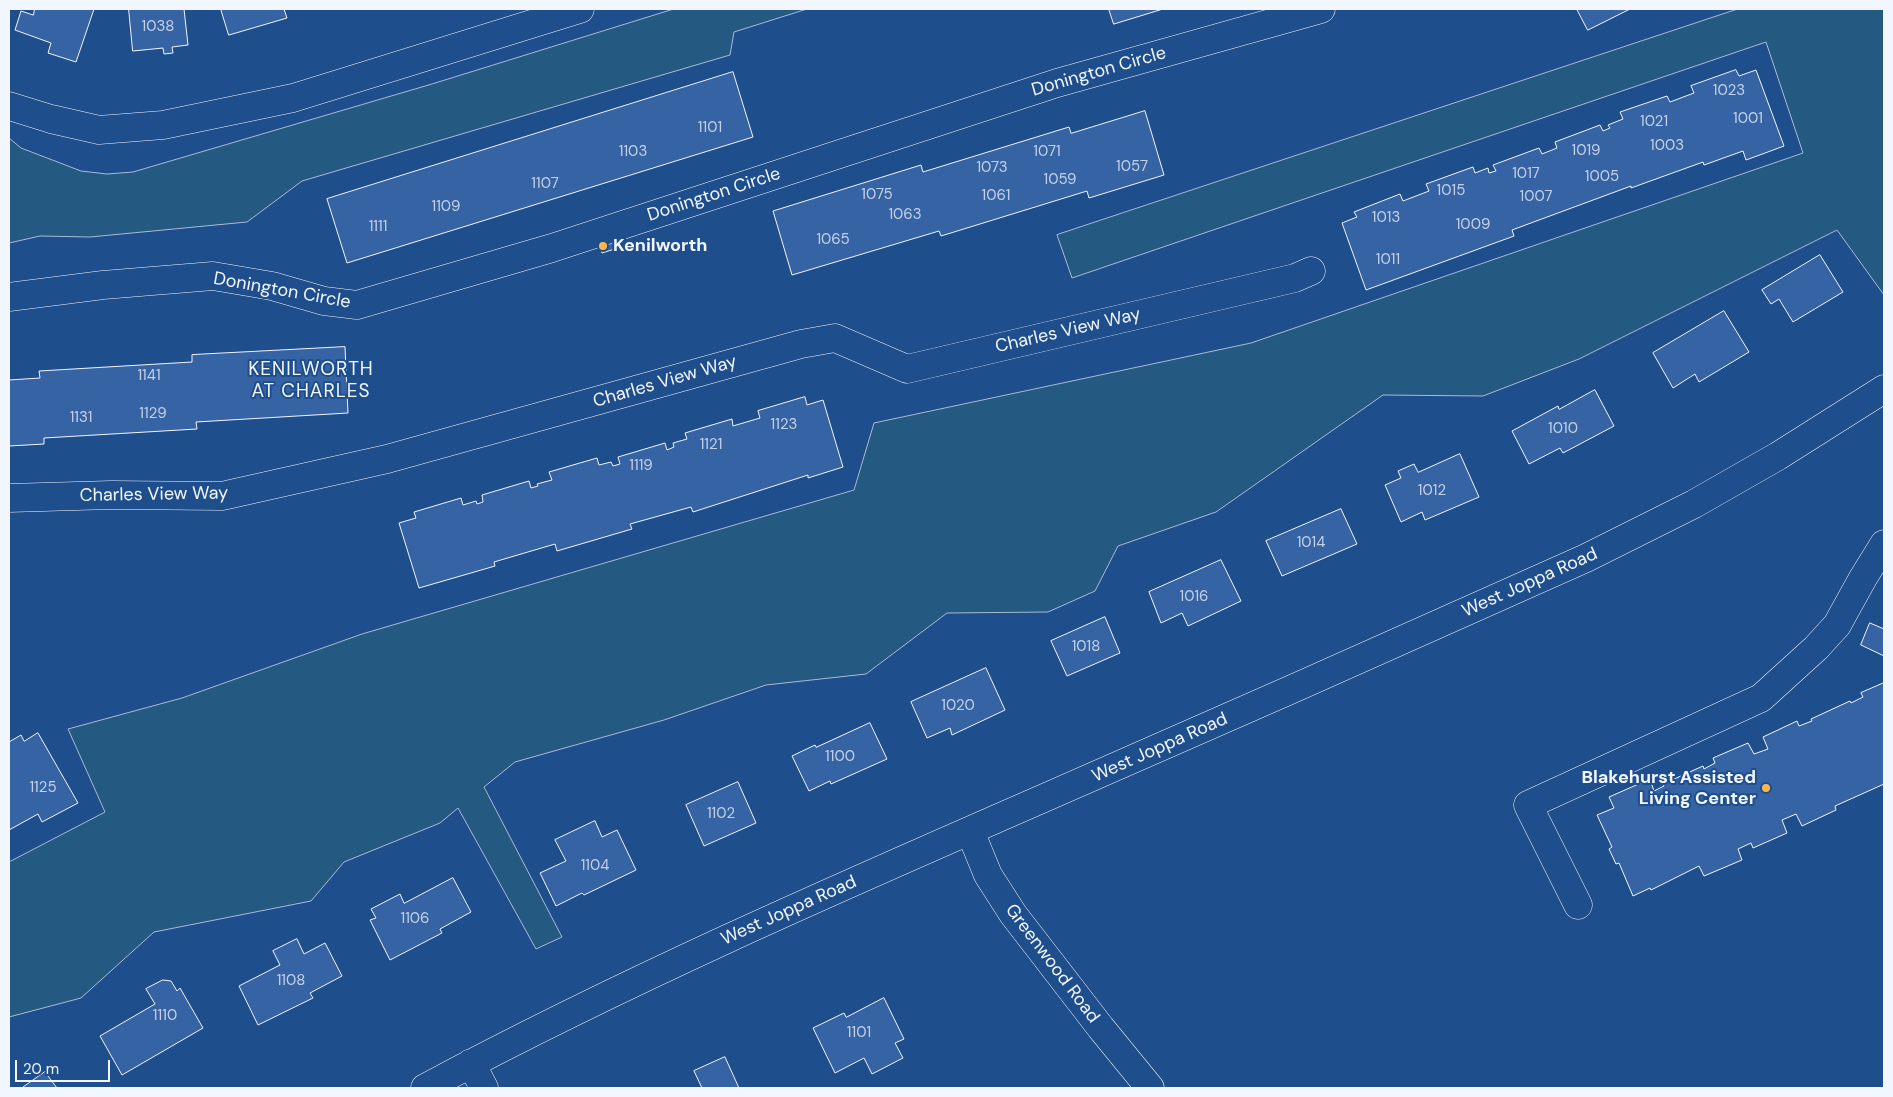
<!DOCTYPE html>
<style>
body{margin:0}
#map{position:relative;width:1893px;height:1097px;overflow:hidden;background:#1f4e8c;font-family:"DM Sans",sans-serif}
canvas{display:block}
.frame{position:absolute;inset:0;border:10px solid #f2f6ff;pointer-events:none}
.scale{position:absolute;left:15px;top:1060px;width:95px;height:22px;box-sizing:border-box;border:2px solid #f2f6ff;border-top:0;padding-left:6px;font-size:15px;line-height:18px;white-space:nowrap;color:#f2f6ff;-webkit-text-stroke:4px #1f4e8c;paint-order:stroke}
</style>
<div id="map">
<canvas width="1893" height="1097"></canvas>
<div class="frame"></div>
<div class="scale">20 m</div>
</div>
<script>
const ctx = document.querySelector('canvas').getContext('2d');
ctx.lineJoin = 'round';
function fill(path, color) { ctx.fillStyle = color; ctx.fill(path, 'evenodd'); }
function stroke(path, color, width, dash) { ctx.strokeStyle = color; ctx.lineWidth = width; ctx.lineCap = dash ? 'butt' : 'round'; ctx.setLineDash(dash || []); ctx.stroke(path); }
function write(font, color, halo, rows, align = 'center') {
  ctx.font = font + ' "DM Sans",sans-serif'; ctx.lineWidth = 4; ctx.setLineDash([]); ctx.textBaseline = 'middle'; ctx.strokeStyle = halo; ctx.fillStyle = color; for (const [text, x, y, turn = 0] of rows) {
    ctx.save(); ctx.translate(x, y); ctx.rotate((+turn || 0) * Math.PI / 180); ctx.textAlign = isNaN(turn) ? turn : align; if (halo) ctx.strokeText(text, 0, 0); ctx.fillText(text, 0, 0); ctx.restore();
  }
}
const green = new Path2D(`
 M674 9H807L734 32 730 55 302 181 247 222 90 237 40 236 9 243V138L21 148 81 171 107 174 133 172 432 84Z
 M1738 9H1884V295L1837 230 1579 359 1483 396 1383 395 1216 512 1118 546 1095 591 1048 612 947 613 866 674 766 685 664 720 515 762 484 787 562 937 536 949 458 808 440 823 344 862 311 901 154 932 81 998 9 1017V862L105 812 68 729 182 698 362 634 854 490 874 423 1251 343 1803 153 1766 42 1072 278 1057 235Z`);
const building = new Path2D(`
 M35 9H94L76 62 48 53 51 43 15 30 21 11 33 15Z
 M129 9H184L188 45 172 47 173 53 164 54 163 48 133 51Z
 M221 9H284L287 18 229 35Z
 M1109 9H1163L1114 24Z
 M1577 9H1630L1588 30Z
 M1736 70 1739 76 1756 70 1784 146 1746 160 1743 151 1704 165 1703 162 1631 188V186L1512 230 1514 236 1366 290 1342 223 1357 217 1354 212 1400 194 1403 201 1429 191 1426 184 1473 167 1475 173 1488 168 1489 173 1496 171 1493 165 1539 148 1542 154 1557 148 1555 142 1600 125 1603 131 1610 128 1608 125 1623 119 1620 112 1667 96 1670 102 1694 93 1691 86Z
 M733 72 753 137 347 263 327 199Z
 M1145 111 1164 175 1089 198 1087 191 941 236 939 231 792 275 773 211 921 165 923 172 1069 127 1071 133Z
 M618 239 621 247 602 253 600 244Z
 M1820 255 1843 292 1793 322 1779 299 1771 304 1762 290Z
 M1724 311 1749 352 1699 382 1695 374 1673 388 1653 353Z
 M345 347 348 413 196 422 197 429 44 438V444L9 446V380L40 378 39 371 192 362V355Z
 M1595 390 1614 426 1563 453 1560 448 1529 464 1512 431 1558 406 1559 409Z
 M805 397 807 405 823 400 843 467 808 478V475L693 512 691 507 630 524 632 529 557 551 555 544 494 562 495 566 419 588 399 523 416 518 414 512 461 498 463 505 476 501 477 504 483 502 482 495 529 481 531 488 538 486 537 484 552 480 549 472 597 458 599 465 611 462 613 466 620 464 618 457 665 443 667 450 674 447 673 443 687 439 685 433 732 419 733 426 760 418 758 411Z
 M1460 454 1479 497 1425 520 1422 512 1401 522 1385 485 1401 478 1398 471 1414 464 1418 472Z
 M1341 509 1357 544 1282 576 1266 541Z
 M1221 560 1241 601 1188 626 1182 613 1161 623 1149 592Z
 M1105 617 1120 653 1067 676 1051 641Z
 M1870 623 1884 629V656L1861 645Z
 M986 668 1005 710 952 735 950 728 927 738 911 702Z
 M1884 683V784L1835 806 1836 810 1802 826 1796 814 1782 820 1787 833 1753 848 1751 843 1738 849 1742 860 1704 876 1699 866 1651 890 1650 888 1633 896 1619 863 1616 864 1609 849 1612 847 1597 815 1614 808 1609 797 1650 779 1654 791 1664 786 1663 784 1703 766 1704 769 1715 763 1713 758 1748 743 1754 754 1768 749 1763 737 1797 721 1799 726 1812 721 1811 719 1850 701 1851 703 1863 697 1861 693Z
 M870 723 887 759 831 784 830 781 809 791 792 756 815 745 816 747Z
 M38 733 78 803 42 822 38 814 9 830V742L21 735 24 741Z
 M738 782 756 823 704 846 686 805Z
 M595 821 602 837 617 830 636 870 584 895 582 893 556 906 540 873 566 861 555 840Z
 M453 878 471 912 440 929 442 933 390 960 370 920 376 918 371 909 400 894 404 903Z
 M297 939 304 954 325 943 342 976 310 993 313 998 258 1025 239 986 280 965 273 951Z
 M163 980 171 981 177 991 180 988 203 1028 122 1075 100 1036 155 1004 146 989Z
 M884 998 904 1039 895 1043 903 1058 872 1074 864 1058 835 1073 813 1028 844 1013 846 1017Z
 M725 1057 739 1088H702L694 1071Z
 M45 1072 57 1088H22Z`);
const minor = new Path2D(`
 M9 106 51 119 99 130 163 125 293 98 580 9
 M9 297 103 285 213 276 272 286 324 301 357 305 552 248 1057 83 1321 9
 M9 498 111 495 222 496 387 459 801 344 835 338 907 369 1295 278 1311 271
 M970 831 988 875 1013 914 1101 1028 1150 1088
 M1578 905 1528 805 1761 698 1816 648 1837 625 1863 578 1884 544
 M471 1063 484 1088
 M425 1088C623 982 829 892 1035 802 1219 722 1403 640 1586 558L1694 504 1778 456 1884 389`);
const markers = [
 [603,246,5,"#ffb74d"],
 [1766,788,5,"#ffb74d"]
];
const numberNames = [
 ["1038",158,27],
 ["1023",1729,91],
 ["1001",1748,119],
 ["1021",1654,122],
 ["1101",710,128],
 ["1003",1667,146],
 ["1019",1586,151],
 ["1103",633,152],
 ["1071",1047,152],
 ["1057",1132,167],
 ["1073",992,168],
 ["1017",1526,174],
 ["1005",1602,177],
 ["1059",1060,180],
 ["1107",545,184],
 ["1015",1451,191],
 ["1075",877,195],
 ["1061",996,196],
 ["1007",1536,197],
 ["1109",446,207],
 ["1063",905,215],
 ["1013",1386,218],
 ["1009",1473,225],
 ["1111",378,227],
 ["1065",833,240],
 ["1011",1388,260],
 ["1141",149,376],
 ["1129",153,414],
 ["1131",81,418],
 ["1123",784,425],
 ["1010",1563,429],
 ["1121",711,445],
 ["1119",641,466],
 ["1012",1432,491],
 ["1014",1311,543],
 ["1016",1194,597],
 ["1018",1086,647],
 ["1020",958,706],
 ["1100",840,757],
 ["1125",43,788],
 ["1102",721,814],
 ["1104",595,866],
 ["1106",415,919],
 ["1108",291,981],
 ["1110",165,1016],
 ["1101",859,1033]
];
const streetNames = [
 ["Donington Circle",1099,72,-16],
 ["Donington Circle",714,195,-18],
 ["Donington Circle",282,291,10],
 ["Charles View Way",1068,331,-13],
 ["Charles View Way",665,382,-16],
 ["Charles View Way",154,495,-1],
 ["West Joppa Road",1530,583,-24],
 ["West Joppa Road",1160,748,-24],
 ["West Joppa Road",789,911,-24],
 ["Greenwood Road",1052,964,53]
];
const poiNames = [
 ["Kenilworth",613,246],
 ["Blakehurst Assisted",1756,778,"right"],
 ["Living Center",1756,799,"right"]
];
const neighbourhoodNames = [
 ["KENILWORTH",311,370],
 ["AT CHARLES",311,392]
];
fill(green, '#245a82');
stroke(green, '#a8bbd7', 1);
fill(building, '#3563a3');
stroke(building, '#f2f6ff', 1);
stroke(minor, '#f2f6ff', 29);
stroke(minor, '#1f4e8c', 28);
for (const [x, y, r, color] of markers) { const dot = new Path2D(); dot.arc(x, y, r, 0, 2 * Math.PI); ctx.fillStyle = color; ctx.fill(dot); stroke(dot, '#1f4e8c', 2); }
write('15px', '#c3d1e8', null, numberNames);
write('18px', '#f2f6ff', '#1f4e8c', streetNames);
write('bold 18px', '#f2f6ff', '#1f4e8c', poiNames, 'left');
ctx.letterSpacing = '1px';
write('19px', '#f2f6ff', '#1f4e8c', neighbourhoodNames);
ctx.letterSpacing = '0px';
</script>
